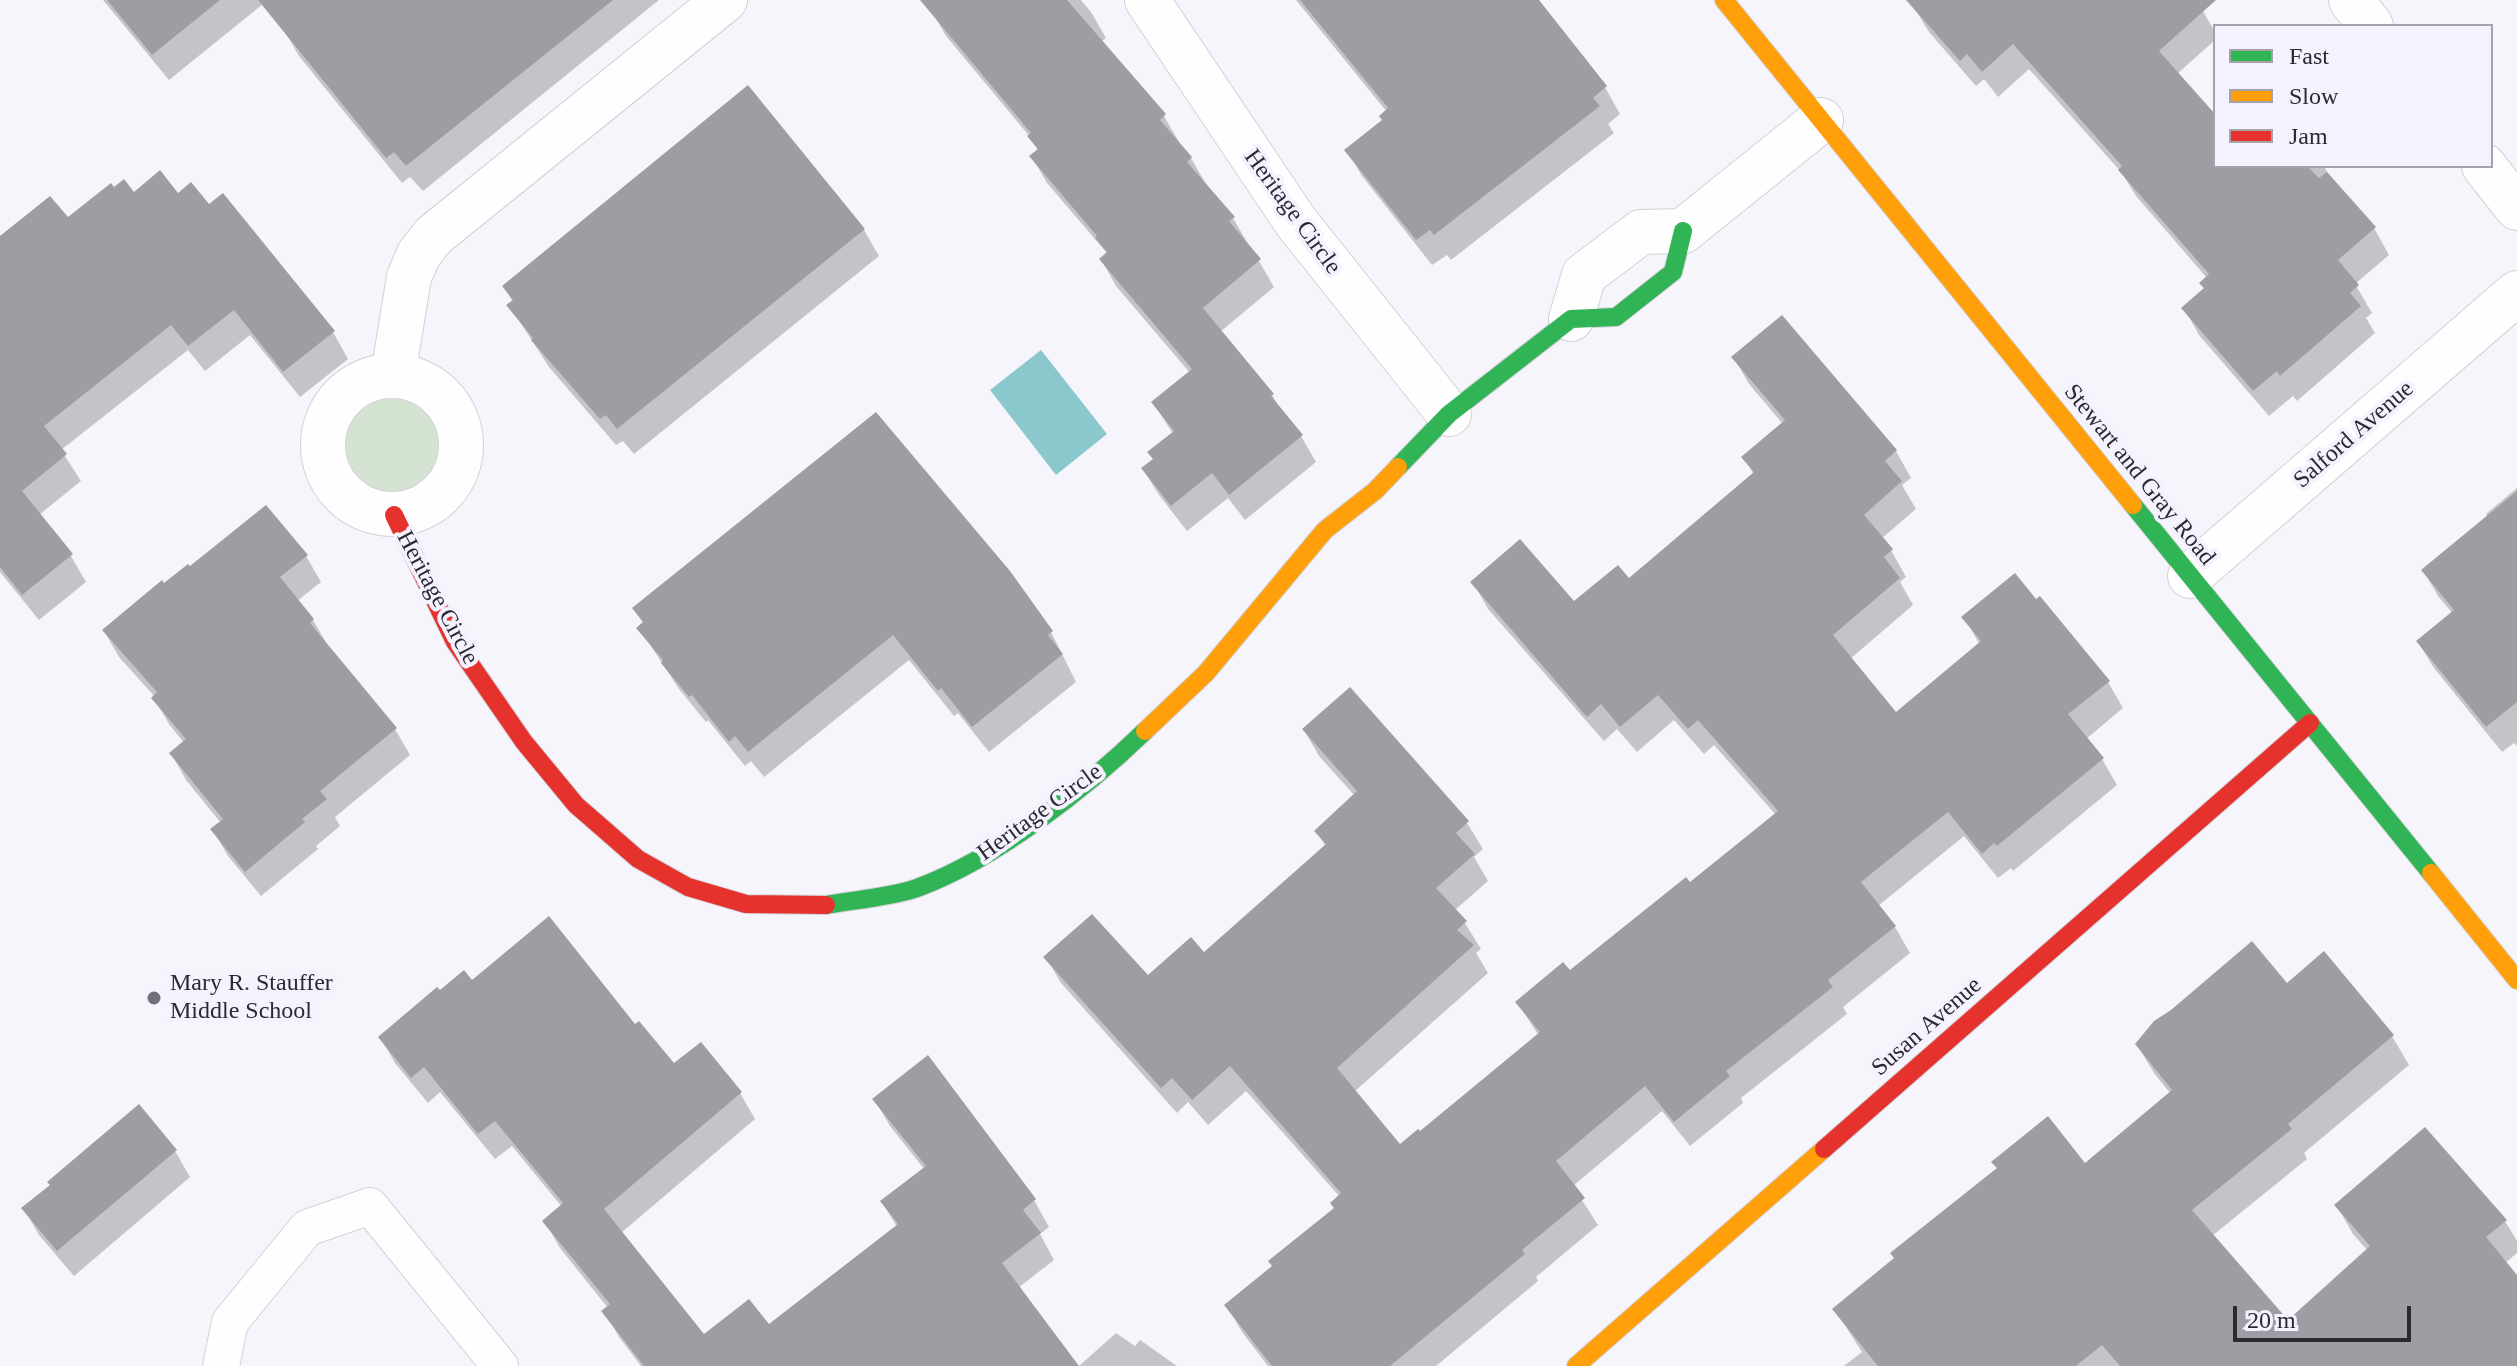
<!DOCTYPE html>
<style>
body{margin:0}
#map{position:relative;width:2517px;height:1366px;overflow:hidden;background:#f6f5fb;font-family:"Times New Roman",serif}
canvas{display:block}
.legend{position:absolute;left:2213px;top:24px;width:280px;height:144px;box-sizing:border-box;background:#f4f2fe;border:2px solid #a4a2ac;margin:0;padding:10px 14px;list-style:none;font-size:24px;color:#2b2a31}
.legend li{display:flex;align-items:center;gap:16px;height:40px}
.legend b{width:40px;border:2px solid #a4a2ac}
.scale{position:absolute;left:2233px;top:1306px;width:178px;height:36px;box-sizing:border-box;border:4px solid #2b2a31;border-top:0;padding-left:10px;font-size:24px;line-height:28px;white-space:nowrap;color:#2b2a31;-webkit-text-stroke:6px #f4f2fe;paint-order:stroke}
</style>
<div id="map">
<canvas width="2517" height="1366"></canvas>
<ul class="legend">
<li><b style="height:10px;background:#30b455"></b>Fast</li>
<li><b style="height:10px;background:#ff9f0a"></b>Slow</li>
<li><b style="height:10px;background:#e5322d"></b>Jam</li>
</ul>
<div class="scale">20 m</div>
</div>
<script>
const ctx = document.querySelector('canvas').getContext('2d');
ctx.lineJoin = 'round';
function fill(path, color) { ctx.fillStyle = color; ctx.fill(path, 'evenodd'); }
function stroke(path, color, width, dash) { ctx.strokeStyle = color; ctx.lineWidth = width; ctx.lineCap = dash ? 'butt' : 'round'; ctx.setLineDash(dash || []); ctx.stroke(path); }
function write(font, color, halo, rows, align = 'center') {
  ctx.font = font + ' "Times New Roman",serif'; ctx.lineWidth = 8; ctx.setLineDash([]); ctx.textBaseline = 'middle'; ctx.strokeStyle = halo; ctx.fillStyle = color; for (const [text, x, y, turn = 0] of rows) {
    ctx.save(); ctx.translate(x, y); ctx.rotate((+turn || 0) * Math.PI / 180); ctx.textAlign = isNaN(turn) ? turn : align; if (halo) ctx.strokeText(text, 0, 0); ctx.fillText(text, 0, 0); ctx.restore();
  }
}
const green = new Path2D(`
 M341 444a53 53 0 1 1 106 0a53 53 0 1 1-106 0Z`);
const water = new Path2D(`
 M1041 350 1107 434 1056 475 990 390Z`);
const shadow = new Path2D(`
 M103 0H268L169 80Z
 M321 0H659L423 191 410 177 402 183 299 56 284 30Z
 M934 0H1081L1091 12 1106 38 1101 42 1164 116 1179 142 1178 143 1191 158 1206 184 1233 218 1248 244 1246 245 1259 261 1274 287 1220 332 1272 395 1281 411 1301 436 1316 462 1245 520 1228 498 1187 531 1159 495 1143 469 1154 461 1173 434 1153 402 1190 373 1116 286 1101 259 1107 254 1106 252 1047 183 1032 157 1038 151 1031 138 946 36 931 10Z
 M1296 0H1535L1605 87 1620 114 1608 124 1614 133 1451 260 1447 255 1432 265 1362 176 1347 150 1385 121 1387 112Z
 M1920 0H2193L2203 11 2215 32V40L2177 74 2215 118V166H2324L2332 181 2374 228 2389 255 2355 284 2372 313 2366 318 2375 333 2297 401 2293 396 2269 416 2199 335 2184 308 2205 290 2207 278 2136 196 2122 173 2029 69 1998 97 1984 79 1976 86 1929 32 1913 6Z
 M134 195 178 196 209 207 222 196 333 332 348 359 300 397 250 335 205 371 188 350 61 450 81 481 39 515 71 556 86 582 39 620 0 572V238L67 220Z
 M864 230 879 256 634 454 623 441 616 445 549 367 509 305 513 302 504 287Z
 M1781 318 1896 451 1911 478 1902 485 1916 509 1881 539 1891 550 1906 577 1900 582 1913 605 1850 659 1896 715 1980 645 1964 617 2108 682 2123 708 2086 739 2102 759 2117 785 2013 871 2011 868 1998 878 1964 836 1878 906 1895 927 1910 953 1843 1007 1847 1014 1741 1098 1743 1103 1690 1146 1662 1111 1573 1186 1598 1225 1536 1277 1538 1281 1436 1366H1268L1242 1332 1227 1306 1274 1268 1336 1209 1340 1197 1246 1091 1208 1125 1188 1102 1177 1113 1061 983 1046 957 1148 978 1204 955 1326 847 1316 831 1355 796 1319 756 1304 730 1350 690 1467 823 1483 849 1474 857 1488 881 1454 911 1465 923 1481 949 1476 953 1488 973 1354 1092 1400 1146 1420 1134 1539 1036 1517 1002 1570 973 1689 885 1776 815 1714 745 1704 754 1674 720 1637 752 1617 729 1604 741 1488 609 1473 582 1574 604 1629 581 1754 475 1744 458 1783 424 1749 384 1734 358Z
 M2517 488V746L2514 743 2502 752 2434 668 2418 642 2453 614 2438 596 2423 570 2488 518 2486 514Z
 M306 556 321 582 297 601 313 620 328 646 395 729 410 755 335 817 340 826 316 846 318 849 261 896 228 856 213 830 221 823 186 780 171 753 184 743 169 724 154 698 155 697 119 657 104 631 164 586Z
 M634 608 1051 632 1076 682 989 752 958 713 954 716 909 660 764 777 751 761 745 766 708 720 706 722 679 689 639 628 644 624Z
 M472 983 635 1027 674 1066 740 1093 755 1119 621 1233 703 1337 769 1327 897 1227 882 1202 925 1170 890 1126 875 1100 927 1058 1034 1200 1049 1227 1040 1234 1054 1260 1018 1288 1049 1366H641L619 1337 604 1311 608 1308 560 1248 545 1222 562 1207 512 1146 495 1159 440 1092 428 1103 395 1063 380 1037 440 993Z
 M2287 985 2392 1036 2409 1065 2304 1153 2307 1159 2212 1236 2287 1322 2368 1251 2353 1234 2337 1206 2505 1221 2517 1241V1253L2505 1263 2517 1278V1366H1844L1862 1352 1835 1310 2085 1165 2170 1093 2154 1073 2137 1045Z
 M175 1151 190 1177 74 1276 39 1235 24 1209Z
 M1116 1333 1135 1346 1140 1340 1177 1366H1079Z`);
const building = new Path2D(`
 M107 0H220L152 55Z
 M258 0H613L406 166 394 152 386 158Z
 M920 0H1067L1166 114 1160 120 1192 157 1187 162 1235 217 1229 221 1261 259 1203 308 1274 394 1271 396 1303 435 1229 495 1212 473 1171 506 1141 468 1153 459 1147 452 1174 431 1151 402 1192 369 1099 259 1107 252 1095 238 1097 236 1029 156 1038 149 1027 136 1031 133Z
 M1300 0H1539L1607 86 1593 98 1600 106 1434 235 1430 230 1416 240 1344 150 1382 120 1379 116 1388 108Z
 M1906 0H2216L2159 51 2215 114V166H2307L2319 178 2327 172 2376 227 2338 260 2359 285 2350 293 2361 306 2280 376 2277 371 2253 391 2181 308 2204 288 2199 283 2209 274 2118 170 2122 166 2013 44 1982 72 1967 54 1960 61Z
 M748 85 865 229 617 429 606 415 600 419 531 340 533 338 506 305 513 300 502 286Z
 M160 170 178 193 191 182 209 204 223 193 335 331 283 372 234 310 188 346 171 325 44 426 67 454 22 491 73 554 22 595 0 567V236L50 196 68 217 111 183 114 187 124 179 134 192Z
 M1782 315 1897 450 1885 461 1902 481 1864 515 1893 549 1884 557 1900 578 1833 635 1896 712 1981 641 1961 617 2015 573 2036 599 2040 596 2110 681 2068 714 2104 758 1997 846 1994 843 1982 854 1948 812 1861 882 1896 926 1828 980 1833 987 1726 1071 1730 1076 1674 1122 1645 1086 1556 1161 1585 1198 1522 1250 1525 1254 1390 1366H1272L1224 1305 1272 1266 1268 1261 1334 1208 1330 1203 1341 1193 1230 1066 1192 1100 1172 1078 1161 1088 1043 957 1092 914 1148 975 1191 937 1204 952 1326 844 1314 831 1357 791 1302 729 1350 687 1469 821 1456 833 1475 854 1436 888 1467 921 1457 930 1474 945 1337 1068 1400 1144 1418 1129 1420 1131 1540 1032 1515 1002 1563 962 1570 970 1686 877 1690 882 1778 811 1698 720 1688 729 1658 695 1620 727 1601 704 1587 717 1470 582 1520 539 1574 601 1618 565 1629 578 1754 472 1741 457 1785 420 1731 357Z
 M876 412 1010 571 1053 631 1048 635 1063 654 972 727 941 688 938 691 893 635 748 752 735 736 729 742 692 695 689 697 661 663 663 660 636 628 643 622 632 608Z
 M2517 491V702L2486 727 2416 641 2454 610 2421 570Z
 M266 505 308 555 280 577 314 619 310 623 397 728 320 791 327 799 302 819 305 822 245 872 210 829 223 819 169 753 186 739 151 698 157 692 102 630 162 580 164 583 188 564 190 566Z
 M549 916 635 1024 639 1021 674 1063 701 1042 742 1092 604 1209 704 1334 749 1299 769 1324 898 1224 880 1201 926 1166 872 1099 928 1055 1036 1199 1023 1210 1041 1233 1002 1263 1079 1366H644L601 1311 610 1304 542 1221 563 1203 495 1121 478 1134 424 1067 411 1078 378 1037 437 987 440 990 464 970 472 980Z
 M2252 941 2287 983 2324 951 2394 1035 2288 1124 2292 1129 2192 1210 2288 1320 2370 1246 2334 1205 2425 1127 2507 1220 2486 1237 2517 1275V1366H2120L2102 1345 2076 1366H1878L1832 1309 1894 1258 1890 1253 1997 1168 1991 1162 2048 1116 2085 1163 2172 1090 2135 1044 2154 1021 2171 1010Z
 M139 1104 177 1150 57 1251 21 1208 50 1185 47 1182Z`);
const lane = new Path2D(`
 M221 1366 230 1322 307 1228 370 1206 500 1366`);
const street = new Path2D(`
 M1147 0 1296 222 1449 414
 M2351 0 2371 26
 M2484 166 2517 208
 M1571 319 1584 275 1641 232 1683 231 1821 120
 M393 375 409 277 419 254 433 236 725 0
 M323 445a69 69 0 1 1 138 0a69 69 0 1 1-138 0Z
 M2190 576 2517 293`);
const fast = new Path2D(`
 M1398 467 1449 414 1571 319 1616 317 1673 272 1683 231
 M2133 505 2431 873
 M826 905C853 900 892 897 917 888 996 859 1085 789 1145 731`);
const slow = new Path2D(`
 M1724 0 2133 505
 M1145 731 1206 673 1325 530 1375 491 1398 467
 M2431 873 2517 980
 M1576 1366 1824 1149`);
const jam = new Path2D(`
 M394 515 455 642 524 742 576 805 638 859 688 887 746 904 826 905
 M1824 1149 2310 723`);
const markers = [
 [154,998,8,"#727178"]
];
const streetNames = [
 ["Heritage Circle",1292,212,54],
 ["Salford Avenue",2354,435,-41],
 ["Stewart and Gray Road",2139,475,51],
 ["Heritage Circle",437,598,62],
 ["Heritage Circle",1040,813,-36],
 ["Susan Avenue",1927,1027,-41]
];
const poiNames = [
 ["Mary R. Stauffer",170,984],
 ["Middle School",170,1012]
];
fill(green, '#d5e3d3');
fill(water, '#8ac8ce');
fill(shadow, '#0003');
fill(building, '#9f9da3');
stroke(lane, '#d2d1d8', 38);
stroke(street, '#d2d1d8', 46);
stroke(fast, '#d2d1d8', 20);
stroke(slow, '#d2d1d8', 20);
stroke(jam, '#d2d1d8', 20);
stroke(lane, '#fefefe', 36);
stroke(street, '#fefefe', 44);
stroke(fast, '#30b455', 18);
stroke(slow, '#ff9f0a', 18);
stroke(jam, '#e5322d', 18);
for (const [x, y, r, color] of markers) { const dot = new Path2D(); dot.arc(x, y, r, 0, 2 * Math.PI); ctx.fillStyle = color; ctx.fill(dot); stroke(dot, '#f4f2fe', 3); }
write('24px', '#2b2a31', '#f4f2fe', streetNames);
write('24px', '#2b2a31', '#f4f2fe', poiNames, 'left');
</script>
